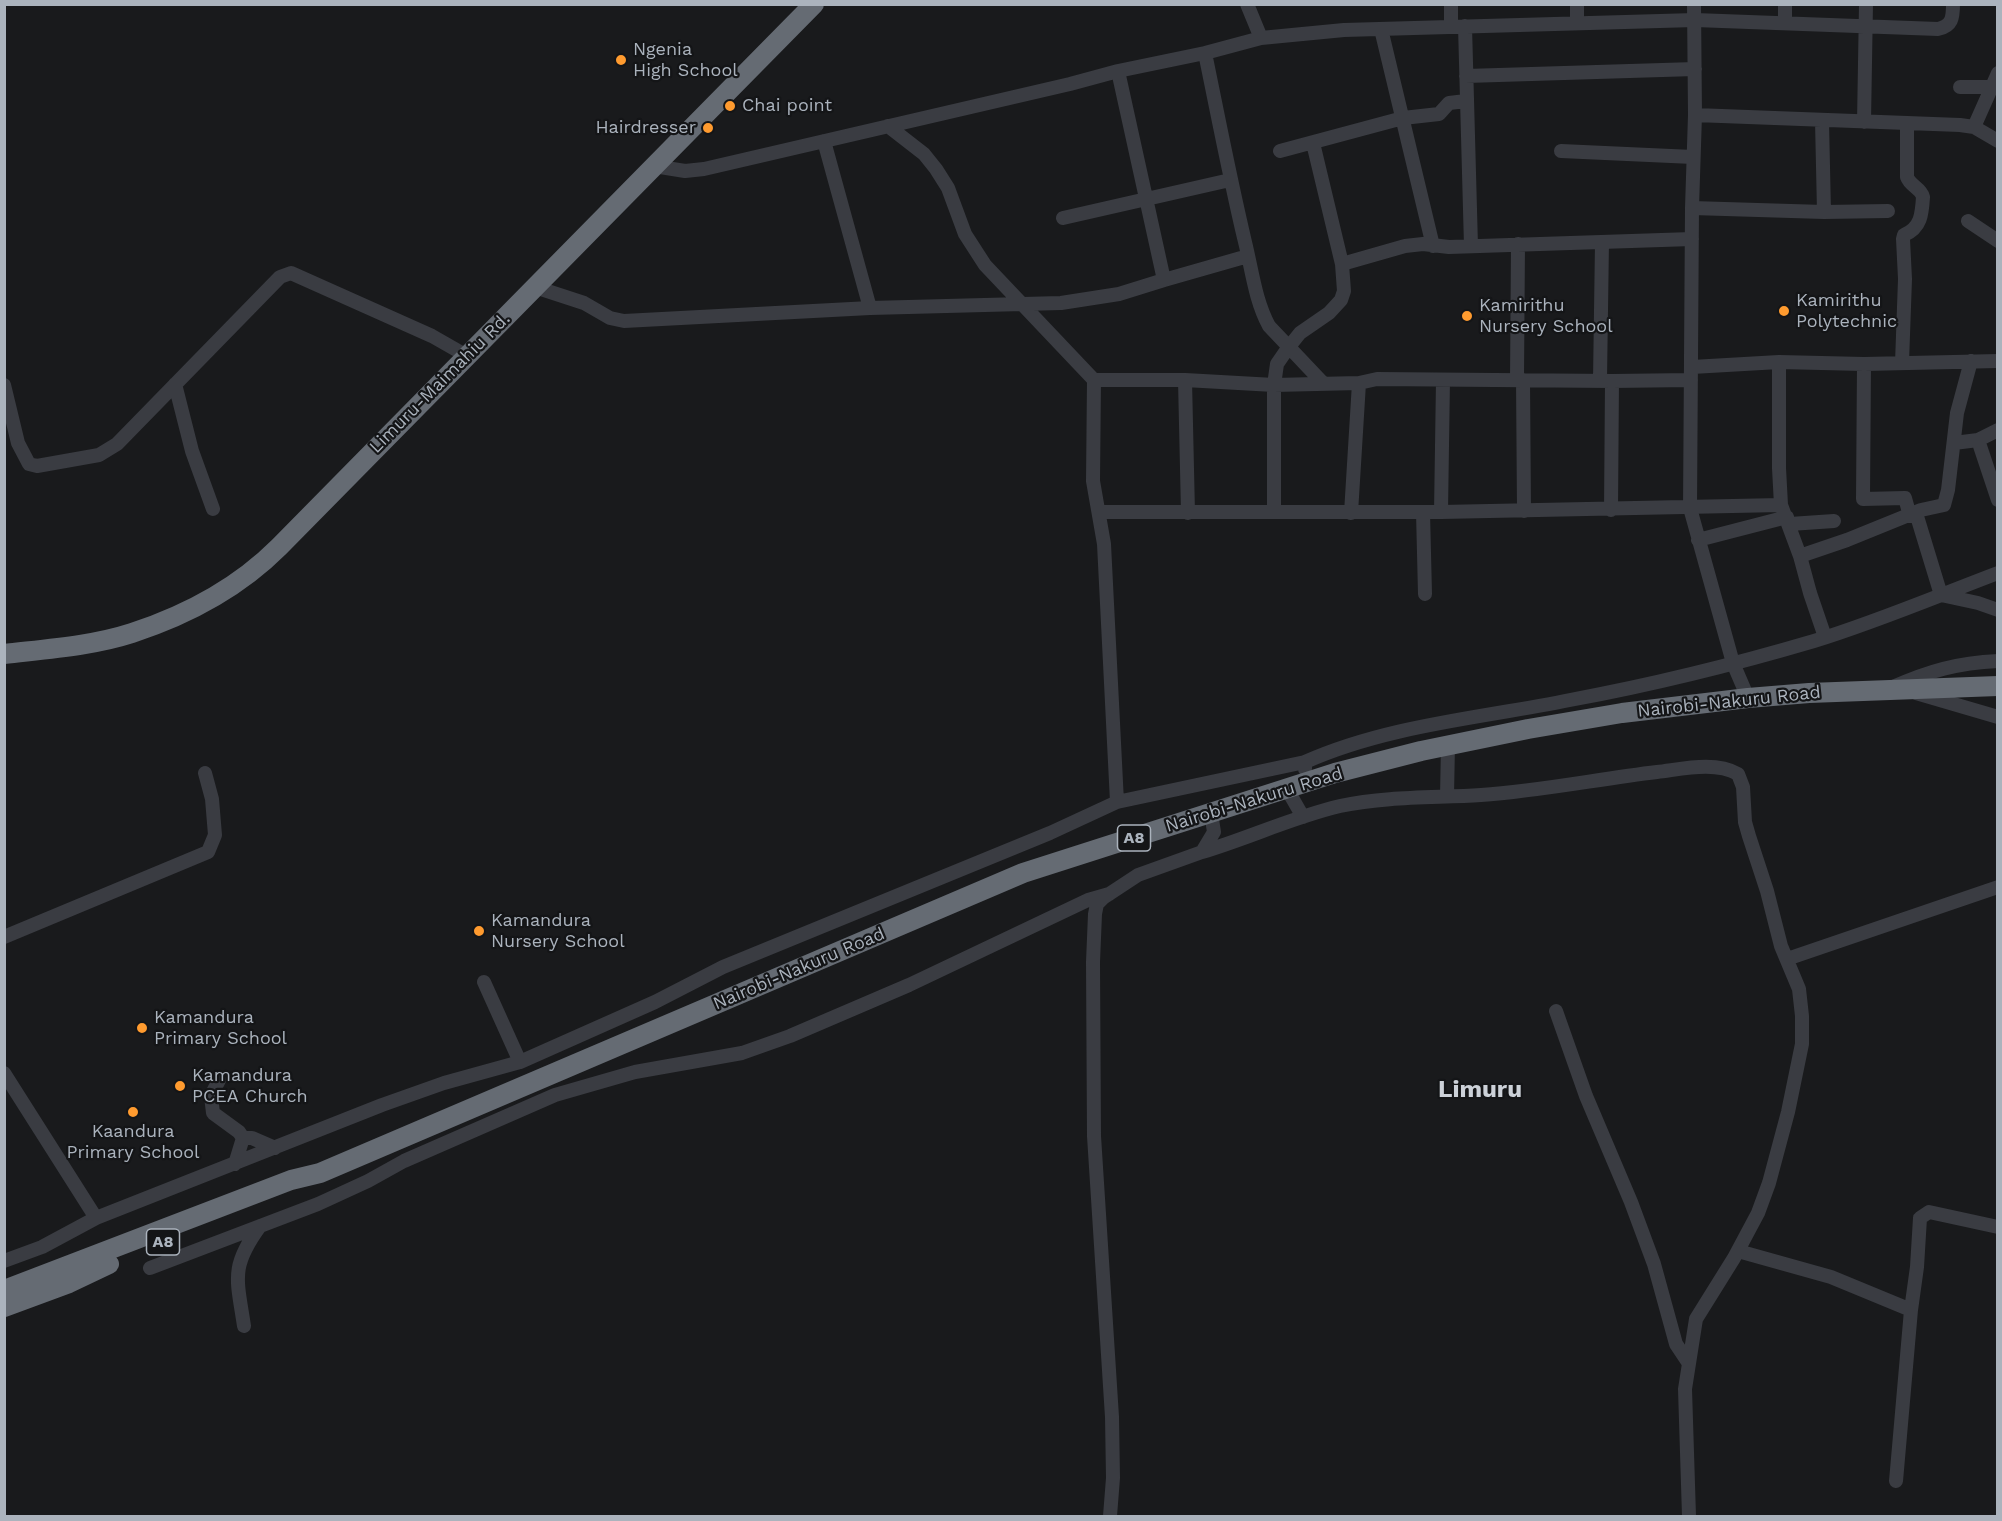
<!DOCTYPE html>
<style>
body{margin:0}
#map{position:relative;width:2002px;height:1521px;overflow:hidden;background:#191a1c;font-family:"Work Sans",sans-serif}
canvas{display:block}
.frame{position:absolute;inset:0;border:6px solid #abb3bd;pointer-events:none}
</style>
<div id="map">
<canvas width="2002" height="1521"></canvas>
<div class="frame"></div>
</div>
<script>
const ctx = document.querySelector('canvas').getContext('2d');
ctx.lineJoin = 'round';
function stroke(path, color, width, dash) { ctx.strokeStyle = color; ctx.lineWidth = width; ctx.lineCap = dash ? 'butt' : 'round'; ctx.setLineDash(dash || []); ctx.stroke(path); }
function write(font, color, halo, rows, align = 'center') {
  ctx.font = font + ' "Work Sans",sans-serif'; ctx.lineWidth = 4.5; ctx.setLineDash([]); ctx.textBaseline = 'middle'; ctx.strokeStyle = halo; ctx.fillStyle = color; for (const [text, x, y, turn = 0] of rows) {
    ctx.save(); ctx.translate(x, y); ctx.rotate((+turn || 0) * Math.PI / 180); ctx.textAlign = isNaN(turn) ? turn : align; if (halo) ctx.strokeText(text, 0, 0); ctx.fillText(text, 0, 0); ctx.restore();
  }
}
const minor = new Path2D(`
 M1247 4 1261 38
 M1451 4V27
 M1577 4V23
 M1694 4 1695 115 1692 208 1690 508 1733 663 1748 698
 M1785 23V4
 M1465 26 1471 246
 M1381 29 1433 246
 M1205 53C1218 116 1230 179 1245 242 1252 270 1255 300 1269 326L1322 382
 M1466 76 1695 69
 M1960 87H1991
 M1695 115 1960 125 1974 127 1998 141
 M1864 122 1866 4
 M888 126 924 154 936 169 948 188 965 234 985 265 1094 380 1093 481 1104 544 1117 802
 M1974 127 1998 73
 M824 141 870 308
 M1280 151 1403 118 1439 114 1449 103 1466 101
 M1561 151 1693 157
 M654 166 685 171 704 169 1070 84 1118 71 1205 53 1261 38 1344 30 1695 20 1938 29C1952 26 1953 18 1953 4
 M1692 208 1824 212 1822 121
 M1824 212 1888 211
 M1063 218 1230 180
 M1968 221 1998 241
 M1342 264 1405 246 1423 244 1449 247 1692 239
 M1164 280 1248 256
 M535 287 584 303 610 318 624 321 870 308 1061 303 1119 294 1164 280 1118 71
 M1779 362V468L1781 505 1800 556 1810 593 1825 637
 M1902 363 1905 279 1903 239 1904 235C1921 228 1922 214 1923 197 1921 188 1910 186 1907 177V123
 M1864 364 1863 499 1905 498 1910 516
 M1692 367 1779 362 1864 364 1998 361
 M1517 379 1518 244
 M1094 380H1185L1274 385 1359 383 1377 379 1612 381 1691 380
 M1185 380 1188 513
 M1523 380 1524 511
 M1600 380 1602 242
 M175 384 192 451 213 509
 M4 385 18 443 29 464 37 466 99 455 117 444 280 277 291 273 432 336 467 356
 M1978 440 1998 500
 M1954 443 1978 440 1998 430
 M1611 510 1612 381
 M1274 511V385L1277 364 1288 348 1300 333 1329 313 1341 300 1344 291 1342 264 1313 143
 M1099 512H1441L1781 505
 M1423 512 1425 594
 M1441 512 1443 380
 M1351 513 1359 383
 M1916 513 1941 595 1978 603 1998 610
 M1790 524 1834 521
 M1698 540 1787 517
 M1800 556 1847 540 1921 510 1944 505 1948 490 1957 413 1971 361
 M1893 687C1929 671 1957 663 1998 661
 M1916 693 1998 717
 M1305 769V762C1388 725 1482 718 1570 700 1651 685 1736 664 1814 641 1876 622 1937 596 1998 573
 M1287 789 1303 817
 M1447 796 1448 745
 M1202 852C1249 838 1293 817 1340 806 1387 796 1434 798 1481 795 1540 791 1598 779 1657 772 1683 769 1715 761 1738 774L1743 787 1745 822 1749 836 1767 891 1781 946 1799 989 1802 1016V1044L1788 1112 1769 1183 1758 1213 1734 1258 1696 1319 1685 1389 1689 1516
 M4 937 208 852 215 835 212 799 205 773
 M1787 959 1998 887
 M484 982 520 1062
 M1556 1011 1586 1096 1631 1202 1654 1264 1676 1344 1688 1362
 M4 1073 96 1218 42 1247 4 1261
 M219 1080 211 1096 213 1113 239 1132 243 1138 235 1164
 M243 1138H252L275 1148
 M96 1218 382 1105 444 1083 520 1062 655 1002 723 967 1050 833 1117 802 1305 762
 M1738 1251 1831 1277 1911 1310 1917 1267 1920 1218 1929 1212 1998 1227
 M150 1268 318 1204 368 1181 404 1161 555 1095 635 1072 742 1053 790 1036 909 985 1088 900 1109 894
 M244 1326C237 1279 230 1267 260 1226
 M1896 1481 1911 1310
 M1110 1516 1113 1478 1112 1417 1094 1136 1093 962 1095 914 1097 904 1103 898 1138 875 1202 852 1214 832 1211 813`);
const highway = new Path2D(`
 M4 654C47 649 92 646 132 633 187 615 238 588 279 547L814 4
 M4 1290 291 1180 320 1173 1023 873 1335 773 1421 751 1528 729 1622 713 1748 698 1809 693 1998 686
 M4 1307 69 1283 109 1264`);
const markers = [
 [621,60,6,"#ff9b2f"],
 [730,106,6,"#ff9b2f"],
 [708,128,6,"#ff9b2f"],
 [1784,311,6,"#ff9b2f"],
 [1467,316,6,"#ff9b2f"],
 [479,931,6,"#ff9b2f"],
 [142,1028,6,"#ff9b2f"],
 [180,1086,6,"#ff9b2f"],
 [133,1112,6,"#ff9b2f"]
];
const shields = [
 [1134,838,33],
 [163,1242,33]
];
const shieldNames = [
 ["A8",1134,838],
 ["A8",163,1242]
];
const poiNames = [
 ["Ngenia",633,50],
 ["High School",633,71],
 ["Chai point",742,106],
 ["Hairdresser",696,128,"right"],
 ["Kamirithu",1796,301],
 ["Polytechnic",1796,322],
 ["Kamirithu",1479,306],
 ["Nursery School",1479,327],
 ["Kamandura",491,921],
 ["Nursery School",491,942],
 ["Kamandura",154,1018],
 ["Primary School",154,1039],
 ["Kamandura",192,1076],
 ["PCEA Church",192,1097],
 ["Kaandura",133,1132,"center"],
 ["Primary School",133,1153,"center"]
];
const streetNames = [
 ["Limuru-Maimahiu Rd.",440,383,-45],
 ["Nairobi-Nakuru Road",1729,702,-6],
 ["Nairobi-Nakuru Road",1254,800,-17],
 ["Nairobi-Nakuru Road",799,969,-23]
];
const districtNames = [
 ["Limuru",1480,1090]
];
stroke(minor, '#3a3c42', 14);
stroke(highway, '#656b73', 20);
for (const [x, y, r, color] of markers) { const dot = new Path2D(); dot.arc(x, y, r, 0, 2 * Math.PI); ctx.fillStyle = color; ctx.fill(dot); stroke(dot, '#141517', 2); }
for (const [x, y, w] of shields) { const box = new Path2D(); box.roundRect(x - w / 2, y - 13, w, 26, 4.5); ctx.fillStyle = '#141517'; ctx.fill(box); stroke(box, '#abb3bd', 1.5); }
write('bold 16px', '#abb3bd', null, shieldNames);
write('18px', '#abb3bd', '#141517', poiNames, 'left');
write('18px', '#abb3bd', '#141517', streetNames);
write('bold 24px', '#ccd1d8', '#141517', districtNames);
</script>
